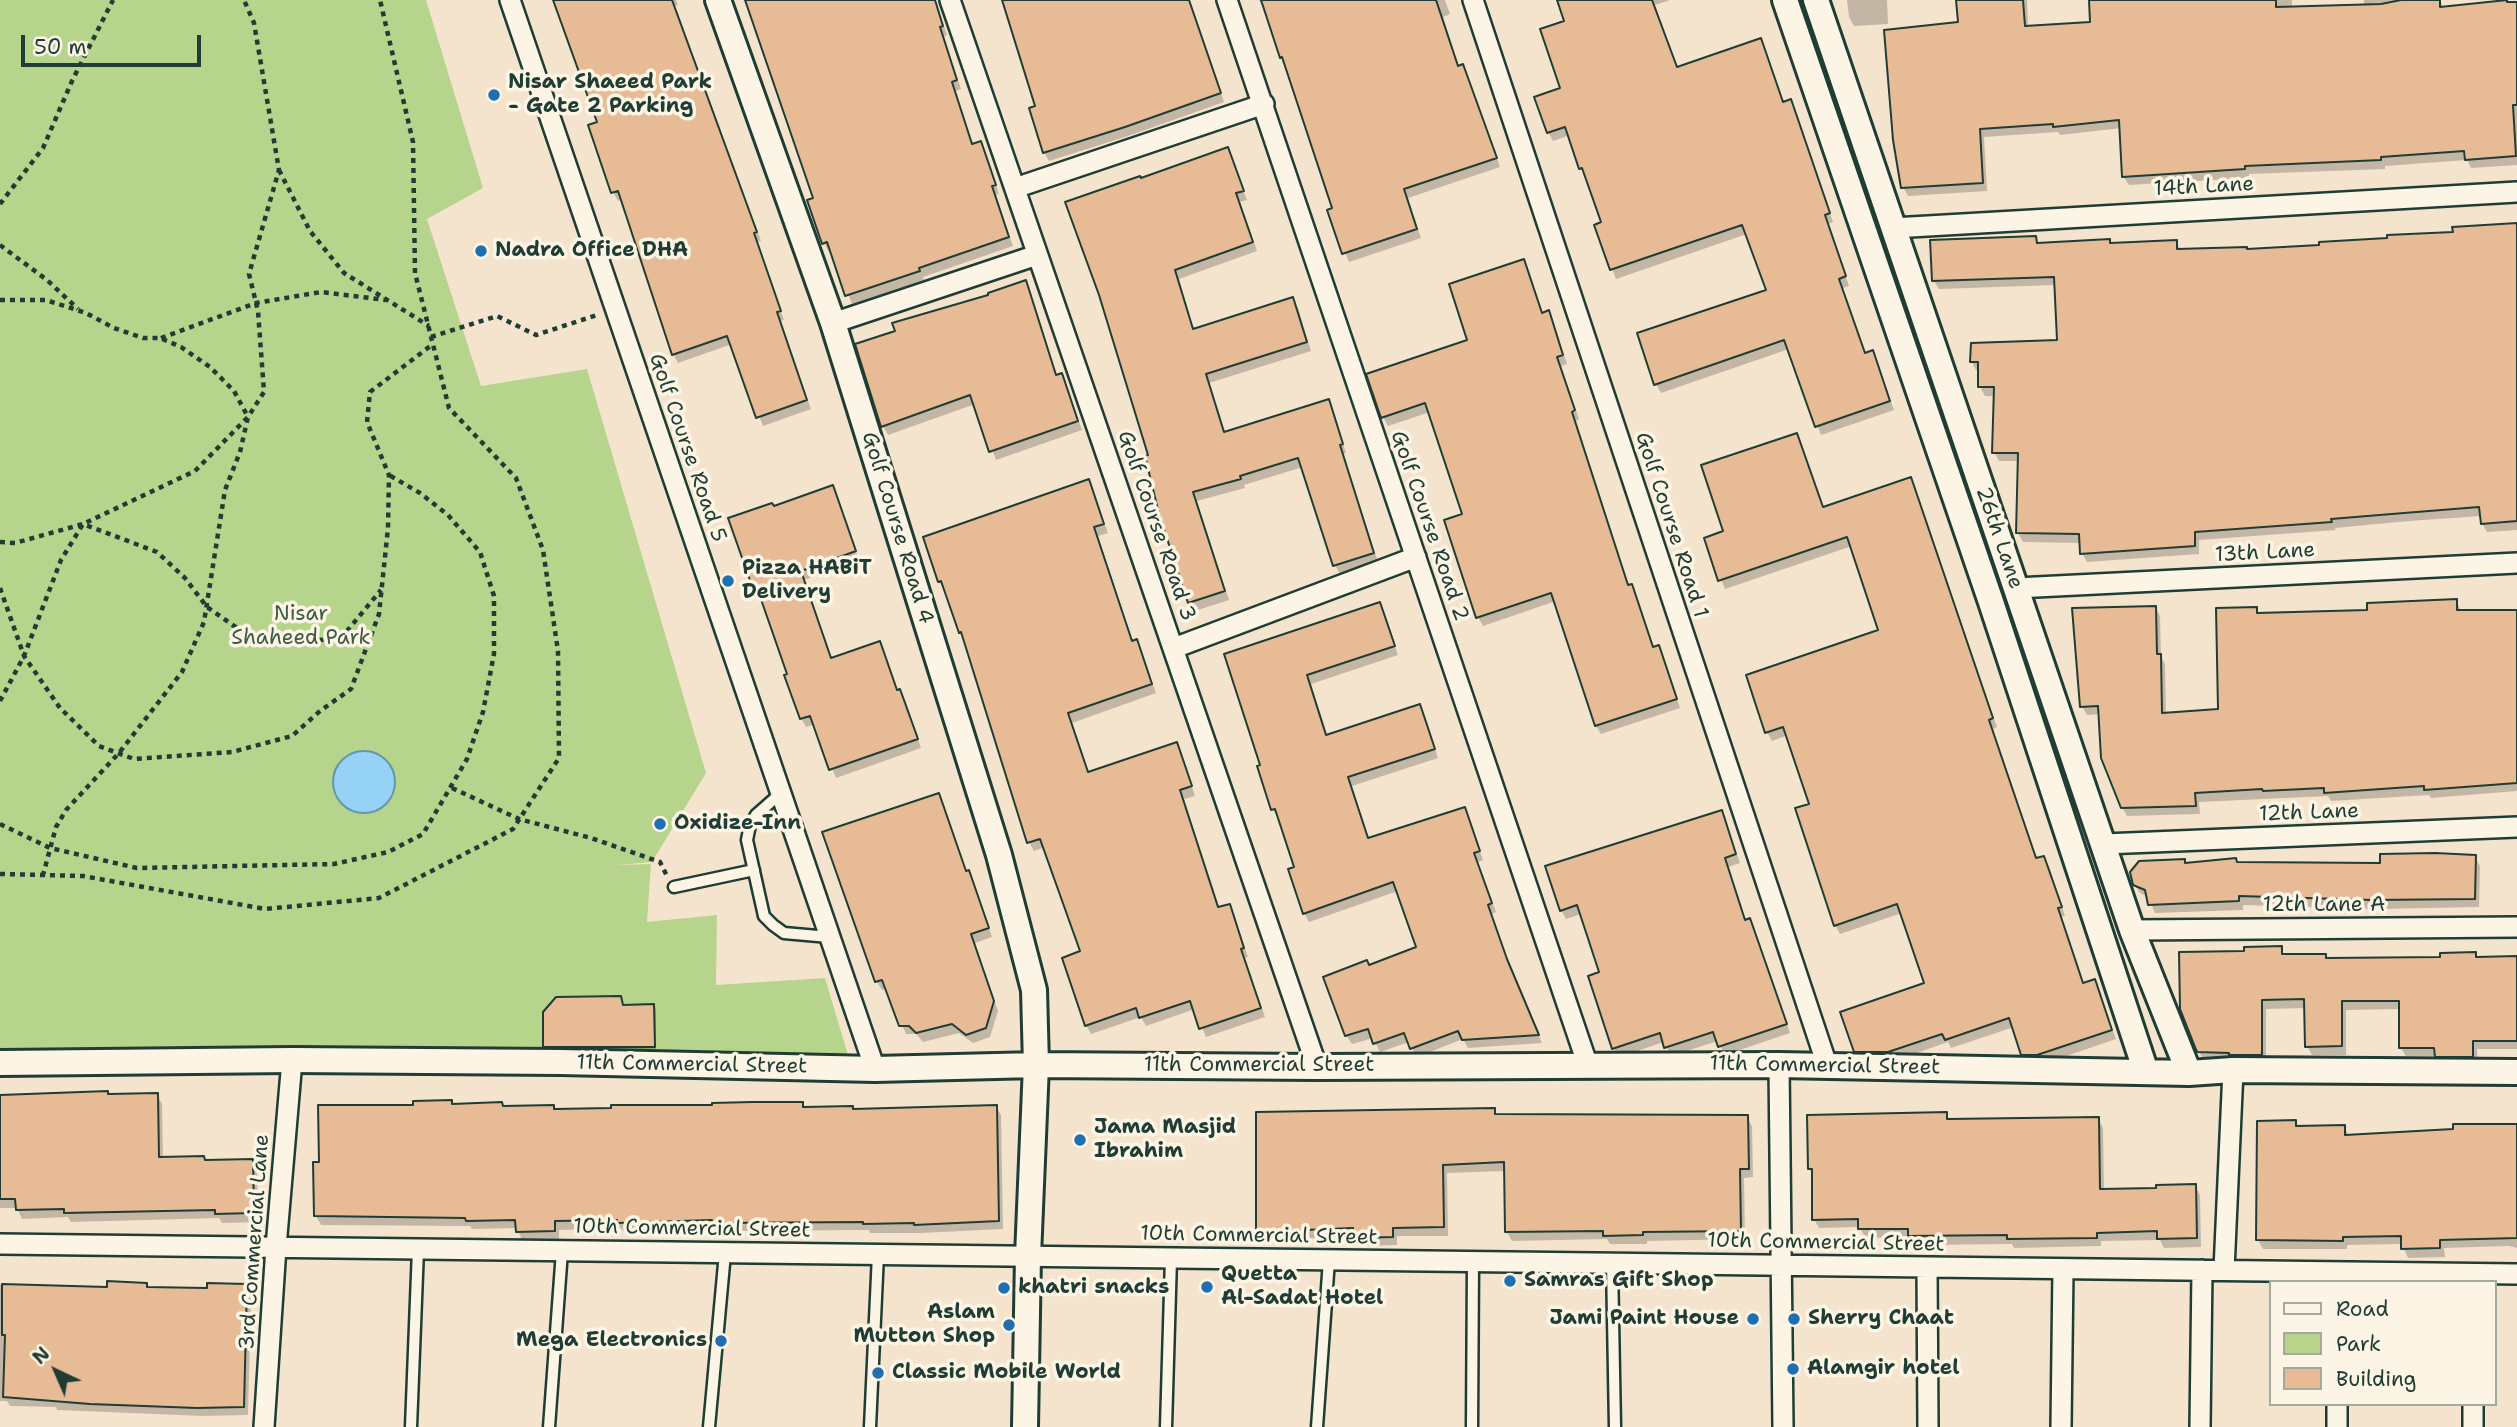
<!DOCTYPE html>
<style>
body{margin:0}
#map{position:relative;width:2517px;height:1427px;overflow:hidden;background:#f5e4cd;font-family:"Shantell Sans",sans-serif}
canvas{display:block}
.legend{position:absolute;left:2269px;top:1280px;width:228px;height:126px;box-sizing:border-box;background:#fcf5e5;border:2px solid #a4ab9e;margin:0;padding:9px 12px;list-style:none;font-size:21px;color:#1f3d34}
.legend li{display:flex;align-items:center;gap:14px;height:35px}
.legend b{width:35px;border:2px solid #a4ab9e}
.north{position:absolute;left:21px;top:1336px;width:70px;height:70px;-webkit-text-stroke:5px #fcf5e5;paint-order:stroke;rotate:316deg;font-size:19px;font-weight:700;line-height:28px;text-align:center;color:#1f3d34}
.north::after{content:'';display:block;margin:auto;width:24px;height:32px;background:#1f3d34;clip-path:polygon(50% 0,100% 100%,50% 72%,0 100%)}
.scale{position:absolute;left:21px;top:35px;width:180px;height:32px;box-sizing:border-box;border:4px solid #1f3d34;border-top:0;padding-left:9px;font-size:21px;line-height:24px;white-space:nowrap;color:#1f3d34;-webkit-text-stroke:5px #fcf5e5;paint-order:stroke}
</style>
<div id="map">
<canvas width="2517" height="1427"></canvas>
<ul class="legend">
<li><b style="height:9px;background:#fcf5e5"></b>Road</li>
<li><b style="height:19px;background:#b7d48c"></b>Park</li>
<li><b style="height:19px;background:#e6bb96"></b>Building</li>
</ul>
<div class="north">N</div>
<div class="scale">50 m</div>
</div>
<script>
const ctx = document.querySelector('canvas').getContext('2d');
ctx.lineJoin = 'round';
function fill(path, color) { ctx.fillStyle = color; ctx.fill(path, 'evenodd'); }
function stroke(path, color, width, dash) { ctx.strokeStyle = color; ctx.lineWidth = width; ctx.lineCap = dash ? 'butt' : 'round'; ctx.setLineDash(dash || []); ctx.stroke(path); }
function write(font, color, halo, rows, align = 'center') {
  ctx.font = font + ' "Shantell Sans",sans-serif'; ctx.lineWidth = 7; ctx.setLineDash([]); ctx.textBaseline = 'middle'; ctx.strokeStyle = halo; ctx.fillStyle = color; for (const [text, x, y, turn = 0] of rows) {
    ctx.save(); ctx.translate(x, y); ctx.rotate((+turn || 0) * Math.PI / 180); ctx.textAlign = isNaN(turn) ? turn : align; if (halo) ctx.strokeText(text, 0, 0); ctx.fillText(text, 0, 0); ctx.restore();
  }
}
const green = new Path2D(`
 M0 0H426L483 188 427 219 481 386 587 369 706 773 652 862 617 865 651 864 647 922 717 915 716 985 825 978 848 1055 0 1050Z`);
const water = new Path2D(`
 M333 782a31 31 0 1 1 62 0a31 31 0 1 1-62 0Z`);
const shadow = new Path2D(`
 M555 0H676L678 5 675 6 761 241 757 242 784 320 780 321 811 409 763 426 732 344 678 363 673 354 622 199 618 201 613 192 599 123Z
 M747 0H935L947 35 944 37 961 89 955 91 973 145 980 143 985 152 999 194 996 195 1013 246 923 277 924 280 852 304 832 251 829 252 824 243 810 201 815 199Z
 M1188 0 1224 102 1131 135 1049 161 1044 152 1038 107Z
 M1259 0H1445L1450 14 1443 17 1459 67 1462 66 1467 75 1500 167 1408 198 1421 238 1349 262 1329 211 1334 209 1287 66 1268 16Z
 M1558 0H1670L1655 5 1677 68 1760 40 1784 103 1790 101 1795 110 1833 222 1828 224 1849 286 1843 288 1866 354 1872 352 1877 361 1894 410 1821 435 1789 349 1661 393 1656 384 1768 291 1747 234 1616 279 1596 226 1603 223 1570 135 1553 141 1548 132 1562 89 1566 23Z
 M1847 0H1887L1888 24 1854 26 1849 17Z
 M1958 0H2027L2028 27 2092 23 2091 0H2292V8L2364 6V0H2439L2444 8 2517 3V165L2471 168 2467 160 2385 166V169L2249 174V178L2129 185 2123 176 2122 128 2060 135 2058 132 1984 137 1987 191 1908 196 1903 187 1959 24Z
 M1227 149 1247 200 1240 202 1257 251 1179 279 1194 331 1292 299 1298 308 1311 351 1209 383 1225 434 1328 401 1333 410 1346 453 1343 454 1378 562 1340 574 1335 565 1303 467 1244 485 1245 488 1197 501 1229 600 1195 611 1190 602 1150 457 1141 180Z
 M2517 223V530L2487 532 2482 523V516L2409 521 2335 528 2336 530 2199 540V554L2087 562 2082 553 2081 543 2023 542 2018 533 2020 461H1999L1994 452 1995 396H1985L1980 387V370H1976L1971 361 2059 342 2056 285 1939 289 1934 281 2035 238 2039 245 2109 241 2111 245 2176 241 2181 251H2247L2321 246 2455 233Z
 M1523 261 1543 314 1548 313 1553 321 1567 364 1561 366 1579 419 1576 421 1629 587 1631 586 1636 595 1654 648 1658 647 1663 656 1680 708 1601 734 1596 726 1556 601 1483 626 1478 617 1464 515 1430 412 1388 426 1383 417 1469 341Z
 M1025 283 1030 291 1057 376 1061 375 1066 384 1082 430 996 460 975 404 888 435 883 426 991 296Z
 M1796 435 1824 509 1910 479 1915 488 1997 727 1993 729 2037 860 2044 858 2049 866 2065 916 2061 917 2084 984 2094 981 2116 1039 2043 1064 2028 1063 2014 1027 1951 1048 1948 1042 1894 1061 1861 1060 1855 1051 1926 985 1902 913 1840 934 1835 925 1811 805 1788 735 1772 741 1767 732 1881 631 1852 546 1725 589 1706 539 1725 532Z
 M1089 482 1108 533 1098 536 1133 643 1136 642 1141 650 1156 693 1072 723 1089 774 1176 744 1181 753 1195 796 1184 799 1220 909 1229 906 1234 914 1248 957 1245 958 1265 1017 1206 1037 1195 1009 1146 1026 1141 1017 1091 1034 1086 1025 1082 953 1045 847 1034 851 1029 842 966 642 946 589 944 590 939 581Z
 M832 488 859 560 804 580 832 660 879 643 898 692 899 691 905 700 921 748 836 778 815 724 806 727 801 718 789 675 761 593 758 594 753 586 773 508Z
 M2456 600 2461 611H2517V791L2431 798 2429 795 2331 801 2328 796 2199 802 2200 814 2127 816 2122 807 2100 714 2087 715 2082 706 2155 607 2160 616 2161 657 2165 664 2166 715 2220 711 2256 609 2260 615 2369 612Z
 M1379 604 1398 655 1311 684 1328 737 1420 706 1438 758 1352 786 1369 840 1465 809 1483 860 1478 862 1496 912 1492 914 1511 970 1542 1043 1468 1048 1463 1039 1417 1057 1409 1042 1380 1052 1373 1038 1352 1044 1346 1035 1368 967 1418 948 1398 891 1309 922 1304 913 1296 868 1280 818H1278L1273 810 1259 767 1262 766 1226 655Z
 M938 795 967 873 973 881 992 937 975 943 998 1011 990 1037 973 1043 959 1033 923 1042 916 1034H906L887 989 882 990 877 982 824 833Z
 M1721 812 1740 863 1728 867 1746 921 1749 920 1754 929 1790 1033 1725 1055 1718 1041 1671 1056 1664 1042 1619 1057 1614 1048 1601 974 1581 914 1566 919 1561 910Z
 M2475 857 2480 866 2479 907 2379 909 2243 905V910L2155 913 2148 897 2140 893 2134 884 2184 861 2186 864H2382Z
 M2281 948 2285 956 2325 955 2327 960 2442 958 2475 954 2477 958H2517V1049H2477V1065H2441L2436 1056H2406L2401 1048V1009L2346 1010V1055H2312L2307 1046 2306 1008 2266 1009V1063L2204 1060 2198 1051 2246 953Z
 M620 998 623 1007 653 1005 656 1009V1051L547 1050 545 1047Z
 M157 1095 162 1104 163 1159 206 1162 252 1161 257 1170 258 1222 222 1223 219 1218 71 1222 68 1217 22 1219 17 1208H0V1097Z
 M451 1102 453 1105 503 1108 553 1106 556 1110 802 1104 805 1109 853 1111 996 1107 1001 1115 1003 1229 921 1233H870L869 1230 719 1231 717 1228 623 1231 621 1228 559 1230V1239L522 1240 517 1228 472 1229 470 1226 321 1225 316 1216 415 1107Z
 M1494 1110 1497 1116 1747 1117 1752 1126 1753 1177 1744 1178 1745 1239 1647 1241V1244H1610L1607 1239 1512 1241 1507 1232 1505 1171 1447 1173 1448 1236H1397V1245L1360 1246 1355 1237 1263 1240 1258 1232Z
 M1946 1114 1950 1120 2098 1119 2103 1128 2104 1191 2195 1186 2200 1195 2201 1247 2164 1248 2160 1240 2101 1241V1246L2014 1248 2012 1244 1915 1245 1910 1237 1865 1238 1860 1227 1819 1228 1814 1219V1176L1809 1168Z
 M2295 1122 2299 1128 2344 1127 2349 1136 2517 1126V1248L2509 1246 2444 1248 2445 1257 2408 1258 2402 1244 2347 1245V1249H2263L2258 1240Z
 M146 1284 148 1289 209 1290 246 1286 251 1295 248 1415 203 1416 57 1410 56 1407 10 1406 7 1401H0V1285L109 1289Z`);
const building = new Path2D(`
 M553 0H672L757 232 754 233 781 311 777 312 807 400 756 418 727 336 672 355 618 191 611 193 588 125 597 122Z
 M745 0H935L943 26 940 27 957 80 952 82 972 144 981 141 996 185 992 186 1009 237 919 268 920 271 845 296 827 242 822 244 807 200 813 198Z
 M1002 0H1189L1221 93 1125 127 1043 153 1029 108 1035 106Z
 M1261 0H1436L1458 66 1463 64 1497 158 1404 189 1417 229 1342 254 1327 210 1332 208 1282 57 1280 58Z
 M1557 0H1652L1677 67 1761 38 1783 102 1791 99 1830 213 1825 215 1846 276 1839 279 1865 353 1873 350 1890 401 1815 427 1784 340 1654 385 1637 333 1766 290 1742 225 1610 270 1594 225 1601 222 1582 168 1579 169 1565 127 1547 133 1534 97 1560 88 1540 29 1564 21Z
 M1956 0H2023L2025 26 2090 22 2089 0H2276V7L2381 4 2401 0H2440V7L2507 0V2H2517V105H2513L2516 156 2465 160 2464 151 2381 157V160L2245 166V169L2122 177 2119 120 2053 127V124L1980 129 1983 183 1901 188 1893 140 1884 30 1958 22Z
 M1228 147 1244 191 1236 193 1253 242 1175 270 1193 329 1293 297 1307 342 1206 374 1224 432 1329 399 1343 444 1340 445 1374 553 1333 566 1298 458 1240 476 1241 479 1193 492 1225 591 1188 603 1159 514 1145 456 1148 455 1099 295 1065 202 1140 176 1141 178Z
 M2517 223V521L2481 524 2479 507 2404 513 2331 519 2332 522 2195 532V546L2080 554 2079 534 2016 533 2018 453H1992L1994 387H1978V362H1970L1971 343 2057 340 2054 277 1932 281 1930 240 2036 236 2037 243 2110 239V243L2177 240V249L2247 247V249L2319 245V242L2387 238V235L2453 232 2452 227Z
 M1524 259 1542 313 1549 310 1563 355 1557 357 1575 410 1572 412 1628 585 1632 584 1653 647 1659 645 1677 699 1595 726 1551 593 1476 618 1444 520 1462 514 1425 403 1381 418 1366 374 1467 340 1449 284Z
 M1026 280 1056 375 1062 373 1078 421 989 452 970 395 881 427 855 344 895 331 892 323 988 295V293Z
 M1797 433 1823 507 1911 477 1993 718 1989 720 2036 858 2044 856 2062 907 2058 908 2083 983 2095 979 2112 1030 2037 1055H2021L2009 1018 1945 1040 1942 1034 1888 1052H1854L1840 1012 1924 983 1897 904 1834 926 1795 808 1809 804 1783 727 1765 733 1746 675 1878 630 1847 537 1718 581 1704 538 1723 531 1701 465Z
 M1089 479 1104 524 1094 527 1132 641 1137 639 1152 684 1068 713 1088 772 1177 742 1192 786 1180 790 1218 907 1230 904 1244 948 1241 949 1261 1008 1199 1029 1190 1001 1139 1018 1136 1008 1085 1026 1062 958 1080 951 1040 839 1027 843 961 632 959 633 941 581 938 582 923 537Z
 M833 485 856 551 801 571 831 658 880 641 897 690 900 689 918 739 829 770 810 716 800 719 784 675 787 674 756 585 752 586 728 518 772 503 774 506Z
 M2457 599V610H2517V783L2424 790V786L2324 793V788L2263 791 2262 789 2195 793 2196 806 2121 808 2101 758 2098 706 2080 707 2072 608 2156 606 2157 654H2161L2162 713 2218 709 2216 608 2257 607V613L2367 610V603Z
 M1380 602 1395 646 1307 675 1326 735 1420 704 1435 749 1348 777 1368 838 1465 807 1480 851 1474 853 1492 903 1488 905 1507 959 1539 1035 1462 1040 1458 1031 1410 1049 1404 1033 1373 1044 1368 1029 1345 1036 1323 977 1367 960 1369 965 1416 947 1393 882 1303 914 1288 869 1294 867 1275 809 1271 810 1257 766 1260 765 1224 654Z
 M939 793 966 871 969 870 989 928 971 934 994 1001 986 1028 966 1035 952 1024 916 1033 909 1026H899L882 980 875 982 822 832Z
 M1722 810 1736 854 1725 858 1745 920 1750 918 1787 1024 1718 1047 1713 1032 1664 1048 1660 1033 1612 1049 1588 976 1599 972 1577 905 1560 911 1545 866Z
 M2435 853 2476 855 2475 899 2373 900 2239 896V901L2148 905 2145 890 2133 885 2130 872 2139 861 2185 859V863L2236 858 2237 862 2380 863V854Z
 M2282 946V954H2326V958L2440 957V953L2476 952V957L2517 956V1041H2473V1057H2435L2434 1048H2399V1001H2342V1046L2305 1047 2304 999 2262 1000V1055H2229V1053L2197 1052 2180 1009 2179 952 2244 951V947Z
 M621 996 623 1005 654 1004 655 1047H543V1012L556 997Z
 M108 1091V1094L158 1093 159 1157 204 1156 205 1160 253 1159 254 1213 215 1214V1210L64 1213V1209L16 1210 15 1199H0V1095Z
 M452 1100V1104L502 1102 503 1106 554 1105V1109L611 1108V1105H712V1103L752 1102H803V1107L853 1106V1109L997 1105 999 1221 914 1225V1223L863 1224V1222L712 1223V1220L617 1223V1220L555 1221V1231L516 1232 515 1220 466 1221 465 1218 314 1216 313 1162H319L318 1105H413V1101Z
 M1495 1108V1114L1748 1115 1749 1169H1740L1741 1231 1643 1232V1235L1603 1236V1231L1505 1232 1504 1162 1443 1165 1444 1227 1393 1228V1237L1353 1238V1228L1256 1232V1112Z
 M1947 1112V1119L2099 1117 2100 1189 2156 1188V1185L2196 1184 2197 1238 2157 1239V1231L2097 1233V1238L2007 1239V1235L1908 1236V1229H1858V1219L1812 1220V1169H1808L1807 1115Z
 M2296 1120V1126L2345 1125V1135L2453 1129V1124H2517V1238L2440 1240V1248L2401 1249V1236L2343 1237V1241L2256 1240 2257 1121Z
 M107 1281 147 1283V1287L207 1288V1283L247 1284 244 1407 197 1408 90 1404 3 1397 5 1335H2V1284L107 1287Z`);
const path = new Path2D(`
 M279 170 310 231 344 273 429 326
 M0 204 43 148 72 81 113 0
 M0 245 47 280 78 309
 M0 300H46L86 313 114 328 143 338H160L181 347 210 367 234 391 248 417 240 452 225 490 204 622 182 672 119 753 66 810 56 827 43 875
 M431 337 497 316 536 335 597 315
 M161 338 256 303 321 292 386 300
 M0 542 15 543 83 524 157 552 185 578 207 607 247 635 278 641 321 640 347 631 381 590
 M0 588 24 656 60 708 99 746 134 759 232 752 292 736 320 711 351 689 379 614 388 528 389 475 367 422 370 392 433 344
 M0 701 24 656 61 560 83 524 195 471 248 417 264 392 258 311 249 274 279 170 254 23 244 0
 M452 788 519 819 591 838 660 862 667 876
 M0 824 50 848 137 868 334 864 388 852 423 834 467 759 483 712 494 654V596L480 552 448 515 420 493 389 475
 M0 874 83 876 265 909 379 898 513 829 559 758 558 651 543 550 516 478 449 408 415 273 413 142 380 0`);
const service = new Path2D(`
 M781 793 756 815 750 825 747 840 764 916 773 925 784 933 829 937
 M674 887 754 870
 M1612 1263 1615 1427
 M411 1427 418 1249
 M549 1427 562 1251
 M709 1427 725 1253
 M870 1427 878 1254
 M1166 1427 1171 1258
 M1317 1427 1329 1260
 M1472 1427 1473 1262`);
const minor = new Path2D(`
 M510 0 875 1069
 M950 0 1317 1067
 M1227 0 1588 1066
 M1473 0 1827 1065
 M1015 188 1264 104
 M1893 228 2517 192
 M833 323 1037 255
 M2016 588 2517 563
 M1174 648 1416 557
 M2104 844 2517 827
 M2132 930 2517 927
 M1779 1065 1783 1427
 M0 1244 2517 1274
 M1927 1267 1928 1427
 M2224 1270 2233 1070
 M2473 1404V1427
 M264 1427 276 1247 292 1060
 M2061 1427 2063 1269
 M2200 1427 2202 1270
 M2337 1427V1404`);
const tertiary = new Path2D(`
 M718 0 833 323 999 855 1034 990 1036 1065 1028 1256 1025 1427
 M1785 0 1991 602 2146 1072
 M1816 0 2132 930 2189 1073
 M0 1063 292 1060 560 1062 875 1069 1036 1065 1317 1067 1779 1065 2189 1073 2233 1070 2517 1072`);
const markers = [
 [494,95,7,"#1f6fb2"],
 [481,251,7,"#1f6fb2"],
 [728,581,7,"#1f6fb2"],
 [660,824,7,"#1f6fb2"],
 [1080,1140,7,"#1f6fb2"],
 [1510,1281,7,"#1f6fb2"],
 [1207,1287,7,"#1f6fb2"],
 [1004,1288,7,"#1f6fb2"],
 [1753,1319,7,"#1f6fb2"],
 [1794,1319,7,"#1f6fb2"],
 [1009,1325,7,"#1f6fb2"],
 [721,1341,7,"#1f6fb2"],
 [1793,1369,7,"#1f6fb2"],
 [878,1373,7,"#1f6fb2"]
];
const poiNames = [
 ["Nisar Shaeed Park",508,83],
 ["- Gate 2 Parking",508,107],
 ["Nadra Office DHA",495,251],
 ["Pizza HABiT",742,569],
 ["Delivery",742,593],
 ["Oxidize-Inn",674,824],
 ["Jama Masjid",1094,1128],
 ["Ibrahim",1094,1152],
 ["Quetta",1221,1275],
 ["Al-Sadat Hotel",1221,1299],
 ["Samras Gift Shop",1524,1281],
 ["khatri snacks",1018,1288],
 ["Aslam",995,1313,"right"],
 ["Mutton Shop",995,1337,"right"],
 ["Jami Paint House",1739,1319,"right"],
 ["Sherry Chaat",1808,1319],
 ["Mega Electronics",707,1341,"right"],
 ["Alamgir hotel",1807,1369],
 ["Classic Mobile World",892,1373]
];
const streetNames = [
 ["14th Lane",2204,187,-3],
 ["Golf Course Road 5",687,448,71],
 ["Golf Course Road 1",1671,525,72],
 ["Golf Course Road 3",1156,526,71],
 ["Golf Course Road 2",1429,526,71],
 ["Golf Course Road 4",897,528,73],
 ["26th Lane",1999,538,71],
 ["13th Lane",2265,553,-3],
 ["12th Lane",2309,813,-2],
 ["12th Lane A",2324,906],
 ["11th Commercial Street",692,1065,1],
 ["11th Commercial Street",1259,1066],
 ["11th Commercial Street",1825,1066,1],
 ["10th Commercial Street",692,1229,1],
 ["10th Commercial Street",1259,1236,1],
 ["3rd Commercial Lane",255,1242,-86],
 ["10th Commercial Street",1826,1243,1]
];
const parkNames = [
 ["Nisar",301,615],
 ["Shaheed Park",301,639]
];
fill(green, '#b7d48c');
fill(water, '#96d2f6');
stroke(water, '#6696a8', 2);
fill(shadow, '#0003');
fill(building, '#e6bb96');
stroke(building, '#1f3d34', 2);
stroke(service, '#1f3d34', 15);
stroke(minor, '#1f3d34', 24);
stroke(tertiary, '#1f3d34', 30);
stroke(path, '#1f3d34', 4.5, [5, 5]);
stroke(service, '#fcf5e5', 10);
stroke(minor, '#fcf5e5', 19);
stroke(tertiary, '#fcf5e5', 24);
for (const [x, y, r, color] of markers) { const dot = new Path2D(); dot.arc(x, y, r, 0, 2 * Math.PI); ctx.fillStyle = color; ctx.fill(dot); stroke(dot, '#fcf5e5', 2.5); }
write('bold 21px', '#1f3d34', '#fcf5e5', poiNames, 'left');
write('21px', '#1f3d34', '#fcf5e5', streetNames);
write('21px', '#3d5b46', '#fcf5e5', parkNames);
</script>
